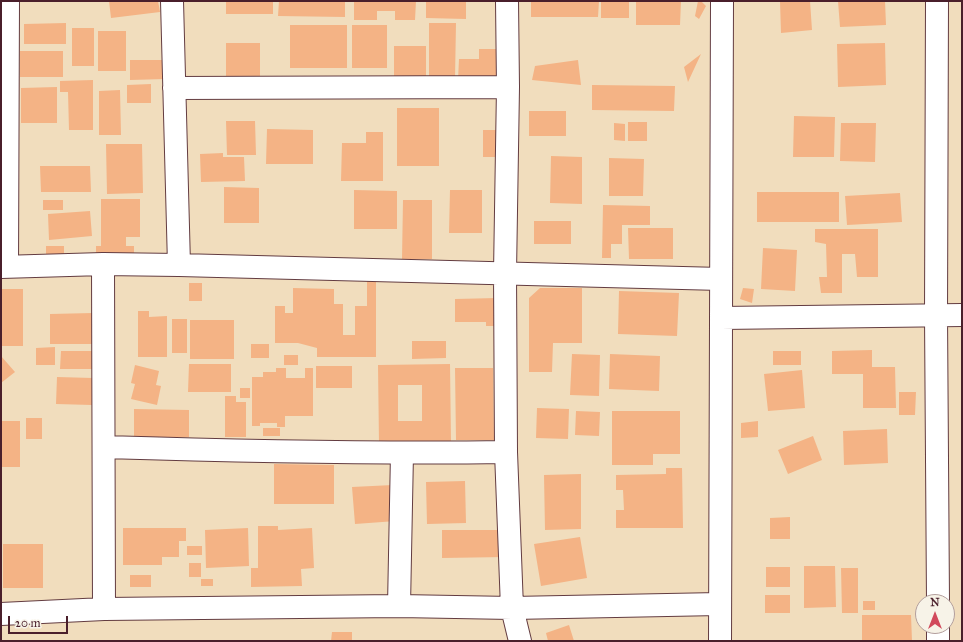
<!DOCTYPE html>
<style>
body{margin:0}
#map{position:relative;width:963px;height:642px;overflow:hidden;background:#f1ddbd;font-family:"IM FELL Great Primer",serif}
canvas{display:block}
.frame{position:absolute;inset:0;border:2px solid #4a1f2b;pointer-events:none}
.north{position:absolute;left:915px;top:594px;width:40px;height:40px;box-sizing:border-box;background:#f7f3e8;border:1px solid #b29e9c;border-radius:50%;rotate:0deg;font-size:11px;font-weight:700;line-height:16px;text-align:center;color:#4a1f2b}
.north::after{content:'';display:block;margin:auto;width:14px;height:18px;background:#d1495b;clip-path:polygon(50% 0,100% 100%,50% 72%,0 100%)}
.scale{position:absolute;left:8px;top:616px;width:60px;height:18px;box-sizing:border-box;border:2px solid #4a1f2b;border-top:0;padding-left:5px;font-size:12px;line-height:14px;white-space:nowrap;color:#4a1f2b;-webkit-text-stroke:3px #f7f3e8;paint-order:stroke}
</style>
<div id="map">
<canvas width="963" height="642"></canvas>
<div class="frame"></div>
<div class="north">N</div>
<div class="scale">20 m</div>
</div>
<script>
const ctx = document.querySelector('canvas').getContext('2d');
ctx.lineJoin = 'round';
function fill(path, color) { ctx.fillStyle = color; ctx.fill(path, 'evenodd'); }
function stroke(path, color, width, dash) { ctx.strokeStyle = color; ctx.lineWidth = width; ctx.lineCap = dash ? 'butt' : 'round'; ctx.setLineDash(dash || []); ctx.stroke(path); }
const building = new Path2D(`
 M109 1H158L160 12 111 18Z
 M226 1H273V14H226Z
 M279 1H345V17L278 16Z
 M354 1H416L415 20H395V11H377V20H354Z
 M426 1H466V19L426 18Z
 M531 1H599L598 17H531Z
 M601 1H629V18H601Z
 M636 1H681L680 25H636Z
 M698 1H701L706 6 699 19 695 16Z
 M780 1H810L812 30 781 33Z
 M838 1H885L886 25 840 27Z
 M66 23V44H24V24Z
 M429 23H456L455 79H429Z
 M290 25H347V68H290Z
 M352 25H387V68H352Z
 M72 28H94V66H72Z
 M98 31H126V71H98Z
 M226 43H260V80H226Z
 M885 43 886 85 838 87 837 44Z
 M394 46H426V87H394Z
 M479 49H497V81L458 80 459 59H479Z
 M20 51H63V77H20Z
 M701 54 688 82 684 67Z
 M130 60H166V79L130 80Z
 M578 60 581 85 532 80 535 66Z
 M93 80V130H69L68 92H60V81Z
 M151 84V103H127V85Z
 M592 85 675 86 674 111 592 110Z
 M57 87V123H21V88Z
 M120 90 121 135H99V91Z
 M397 108H439V166H397Z
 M529 111H566V136H529Z
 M794 116 835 117 834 157H793Z
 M226 121H255L256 155H227Z
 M628 122H647V141H628Z
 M614 123 625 124V141L614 140Z
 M841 123H876L875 162 840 161Z
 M267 129 313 130V164H266Z
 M483 130H501V157H483Z
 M366 132H383V181H341L342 143H366Z
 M106 144H142L143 193 107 194Z
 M223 153V157H244L245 181 201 182 200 154Z
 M551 156 582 157V204L550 203Z
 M609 158 644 159 643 196H609Z
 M40 166H90L91 192H41Z
 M224 187 259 188V223H224Z
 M354 190 397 191V229H354Z
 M450 190H482V233H449Z
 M757 192H839V222H757Z
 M900 193 902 222 847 225 845 196Z
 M101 199H140V237H126V246H134V258L96 259V246H101Z
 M43 200H63V210H43Z
 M403 200H432V259H402Z
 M603 205 650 206V225H622V244H611V258H602Z
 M90 211 92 236 49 240 48 214Z
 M534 221H571V244H534Z
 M628 228H673V259H629Z
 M815 229H878V277H857L855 254H842V293H821L819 277H827L826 244 815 242Z
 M46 246H64V258H46Z
 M763 248 797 250 795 291 761 289Z
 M367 281H376V357H317V348L298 343H275V306H285V313H293V288L334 289V304H343V335H355V306H367Z
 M189 283H202V301H189Z
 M540 288H582V343H553L552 372H529V298Z
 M743 288 754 289 752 303 740 299Z
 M1 289H23V346H1Z
 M619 291 679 293 677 336 618 334Z
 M497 298V326H486V322H455V299Z
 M138 311H149V317L167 316V357H138Z
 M93 313V344H50V314Z
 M172 319H187V353H172Z
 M190 320H234V359H190Z
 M412 341H446V358L412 359Z
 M251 344H269V358H251Z
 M55 347V365H36V348Z
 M872 350V367H895L896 408H863V374H832V351Z
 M61 351H96L95 369H60Z
 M773 351H801V365H773Z
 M572 354 600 355 599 396 570 395Z
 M610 354 660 356 659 391 609 389Z
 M284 355H298V365H284Z
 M1 356 15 372 1 383Z
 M189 364H231V392H188Z
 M450 364 451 443 379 444 378 365ZM398 385H422V421H398Z
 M135 365 159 371 156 385 161 386 157 405 131 399 135 384 131 383Z
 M316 366H352V388H316Z
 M276 368H286V378H305V368H313V416H285V427H277V423H260V426H252V377H263V372H276Z
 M455 368H493L494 440H456Z
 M802 370 805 408 768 411 764 374Z
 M57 377 93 378 92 405 56 404Z
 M240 388H250V398H240Z
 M899 392H916L915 415H899Z
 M225 396H236V402H246V437H225Z
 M537 408 569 409 568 439 536 438Z
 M134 409 189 410V437H134Z
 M576 411 600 412 599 436 575 435Z
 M612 411H680V454H653V465H612Z
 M26 418H42V439H26Z
 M1 421H20V467H1Z
 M758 421V437L741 438V423Z
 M263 428H280V436H263Z
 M887 429 888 463 844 465 843 431Z
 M813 436 822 460 788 474 778 450Z
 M274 464 334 465V504H274Z
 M666 468H682L683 528H616V510H624L623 490H616V475L666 474Z
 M581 474V529L545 530 544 475Z
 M465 481 466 523 427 524 426 482Z
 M393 485 396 521 355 524 352 487Z
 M790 517V539H770V518Z
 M258 526H278V530L312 528 314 568 301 569 302 586 251 587V568H258Z
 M123 528H186V541H179V557H162V565H123Z
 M248 528 249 566 206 568 205 530Z
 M442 530H505V557L442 558Z
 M580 537 587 578 541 586 534 544Z
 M3 544H43V588H3Z
 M187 546H202V555H187Z
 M189 563H201V577H189Z
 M804 566H835L836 607 804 608Z
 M766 567H790V587H766Z
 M841 568H858V613H842Z
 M130 575H151V587H130Z
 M201 579H213V586H201Z
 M765 595H790V613H765Z
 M863 601H875V610H863Z
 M862 615H911L912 641H862Z
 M569 625 574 641H548L546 633Z
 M332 632H352V641H331Z`);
const minor = new Path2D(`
 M172 1 179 265
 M507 1 508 87 505 273 506 452 512 608 520 641
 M937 1 936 315 938 602
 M174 88 508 87
 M103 264 104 609
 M1 267 103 264 179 265 721 279
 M7 267 8 1
 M721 318 962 315
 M104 447C238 451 372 454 506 452
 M399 606 402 453
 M1 614 104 609 399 606 512 608 719 604
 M938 626V641
 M720 641 722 1`);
fill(building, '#f4b385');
stroke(minor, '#633c41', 24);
stroke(minor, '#fff', 22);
</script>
